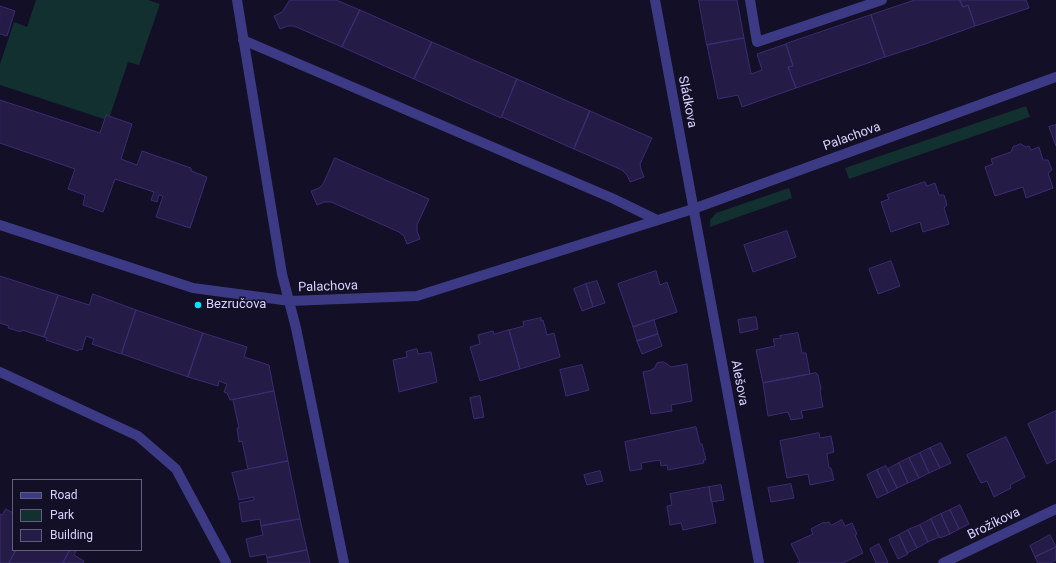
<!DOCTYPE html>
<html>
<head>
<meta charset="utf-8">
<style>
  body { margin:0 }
  #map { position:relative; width:1056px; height:563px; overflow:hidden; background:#130f26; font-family:Roboto,sans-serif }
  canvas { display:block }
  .legend { position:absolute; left:12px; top:479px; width:130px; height:72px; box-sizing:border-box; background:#130f26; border:1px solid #625e7d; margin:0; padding:5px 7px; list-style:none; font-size:12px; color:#d9d4ff }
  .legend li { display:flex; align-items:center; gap:8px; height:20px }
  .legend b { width:20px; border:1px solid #625e7d }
</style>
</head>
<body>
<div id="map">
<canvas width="1056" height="563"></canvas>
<ul class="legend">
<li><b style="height:5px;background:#3d3a85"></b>Road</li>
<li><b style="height:11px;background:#12302f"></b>Park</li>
<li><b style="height:11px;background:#241b47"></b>Building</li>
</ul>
</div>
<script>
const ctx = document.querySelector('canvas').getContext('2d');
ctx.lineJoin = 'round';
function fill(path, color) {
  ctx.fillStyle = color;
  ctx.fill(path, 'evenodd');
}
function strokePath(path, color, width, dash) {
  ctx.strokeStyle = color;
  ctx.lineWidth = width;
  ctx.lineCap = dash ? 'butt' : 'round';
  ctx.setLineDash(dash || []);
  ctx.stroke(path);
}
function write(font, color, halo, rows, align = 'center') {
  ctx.font = font + ' Roboto,sans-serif';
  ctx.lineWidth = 3;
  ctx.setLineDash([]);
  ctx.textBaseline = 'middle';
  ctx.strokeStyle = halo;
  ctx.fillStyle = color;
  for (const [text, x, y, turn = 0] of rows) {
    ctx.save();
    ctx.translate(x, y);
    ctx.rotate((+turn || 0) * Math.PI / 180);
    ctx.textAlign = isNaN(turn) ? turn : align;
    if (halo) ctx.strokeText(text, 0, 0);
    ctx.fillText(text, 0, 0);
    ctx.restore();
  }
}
fill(new Path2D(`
  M36,0H148L160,4L139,65L128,62L110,116L106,115L104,119L0,85V64L14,22L27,27Z
  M1026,106L1030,117L849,179L845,168Z
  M789,188L792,198L710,227V220L716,213Z`), '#12302f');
const building = new Path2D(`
  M290,0H336L360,10L342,47L294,26H288L280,29L274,16L282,12Z
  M699,0H737L744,38L707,45Z
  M915,0H960L963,7L968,5L975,26L925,44L885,57L871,15Z
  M960,0H1026L1029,8L975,26L968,5L963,7Z
  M0,6L15,11L7,36L0,34Z
  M360,10L432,42L414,79L342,47Z
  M871,15L885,57L796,88L788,67L793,66L786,44Z
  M744,38L751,74L762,70L757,54L786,44L793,66L788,67L796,88L742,107L738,95L718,99L707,45Z
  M432,42L517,79L501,118L414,79Z
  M517,79L590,111L574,149L502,117Z
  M0,100L100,133L106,115L132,124L121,159L137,165L142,151L191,168V171L207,177L190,228L156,217L163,196L159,195L157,202L151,200L154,192L115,179L103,212L83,205L85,195L68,189L75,169L0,143Z
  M590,111L652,138L640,164L641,169L644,177L630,182L627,175L622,170L574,149Z
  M1056,125V146L1049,127Z
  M1021,144L1026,147L1029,146L1031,150L1039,147L1043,160H1048L1052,170L1048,173L1053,188L1026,198L1023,187L995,196L985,167L993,164L991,159L1011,152L1013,147Z
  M335,158L429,199L417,225V231L420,239L407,244L404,236L399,232L363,216L331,202H324L317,205L311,191L319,188L323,184Z
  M925,182L927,186L935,183L939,195H944L947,205L944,208L949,224L923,232L920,222L891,232L881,202L889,199L887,195Z
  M787,231L796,257L753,272L744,245Z
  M891,261L900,286L878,294L869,269Z
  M656,271L660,285L667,282L677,312L633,327L618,284Z
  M0,276L58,295L44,337L22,330L21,332L8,328L9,326L0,323Z
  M597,281L605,303L593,307L586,284Z
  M586,284L593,307L582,311L574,289Z
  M93,294L136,310L121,354L92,344L94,339L86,336L82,350L79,349L78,351L46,340L47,338L44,337L58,295L89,305Z
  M136,310L203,333L188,377L122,354Z
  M756,317L758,329L740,333L738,320Z
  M541,318V321L543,320L547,335L554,333L560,357L520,369L509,330L524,326L523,322Z
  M654,320L658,334L637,341L633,327Z
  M509,330L520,369L480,381L470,347L480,344L478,335L493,331L494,334Z
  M203,333L247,347L244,357L269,365L274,391L230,400L227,393L224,392L227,384L219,381L218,386L188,377Z
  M798,333L802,353H806L810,374L763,383L756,350L775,346L773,339L781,338L780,336Z
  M658,334L662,346L642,354L637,341Z
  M417,349L418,354L431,352L437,382L399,392L393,360L407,357L406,352Z
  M664,362L671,367L687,364L692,401L671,405L672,411L651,414L643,372L652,370V369H654L657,363Z
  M582,365L589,390L566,396L560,370Z
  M816,373L818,375L821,389L820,391L823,407L801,411L803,418L791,420L788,412L768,416L763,383Z
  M274,391L288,461L248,469L242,441L239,442L237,428H239L233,400Z
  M480,396L484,417L474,419L470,398Z
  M1056,411V459L1047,464L1028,424Z
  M696,427L700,444H702L706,460H703L704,463L668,470L667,465L661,466L660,460L641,463L642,469L630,471L625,442Z
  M819,433L820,438L831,436L834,452L827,454L829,468H831L834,480L810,485L808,474L787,478L780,441Z
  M1006,437L1025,477L1010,485L1011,488L994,497L987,481L981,483L967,455Z
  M941,443L951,463L940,468L930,448Z
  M930,448L940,468L929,473L920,453Z
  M920,453L929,473L919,478L909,458Z
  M909,458L919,478L908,483L899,463Z
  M288,461L300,519L261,526L260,519L242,522L239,503L254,500V497L239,500L232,473Z
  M899,463L908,483L897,488L888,469Z
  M886,466L897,488L888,493L877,470Z
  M877,470L888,493L877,498L867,475Z
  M600,471L603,481L587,485L584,475Z
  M791,484L794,498L771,502L768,488Z
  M721,485L724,500L711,502L709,487Z
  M709,487L716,523L683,530L681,523L670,525L667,506L672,505L670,494Z
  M960,505L969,524L959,529L950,510Z
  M6,509L13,513V550H16L9,563H0V514L2,515Z
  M950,510L959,529L950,534L941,514Z
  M941,514L950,534L940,538L931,519Z
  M300,519L307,550L267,558L266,554L250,557L246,539L263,535L261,526Z
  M931,519L939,537L928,542L920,525Z
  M842,520L845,526L852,523L857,534L855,535L863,553L843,563H797L800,562L791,544L813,534L811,529L824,522L825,523L829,522L831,525Z
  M920,525L928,542L917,548L908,530Z
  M908,530L917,548L907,553L899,535Z
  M899,535L908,554L898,559L889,540Z
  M1050,535L1056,547L1035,557L1030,546Z
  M879,544L888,562L886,563H876L870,549Z
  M1056,547V560L1050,563H1038L1035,557Z
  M16,550H70L63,563H9Z
  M70,550L76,551L74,555L84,561L83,563H63Z
  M307,550L310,563H268L267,558Z`);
fill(building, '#241b47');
strokePath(building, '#3b2d73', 1);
strokePath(new Path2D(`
  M237,0L282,274L296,328L344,563
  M655,0L759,563
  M750,0L757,42L882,0
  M243,40L614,199L657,220
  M0,225L193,288L290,301L417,296L693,209L1056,77
  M0,372L138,436L176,469L226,562
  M943,563L1056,509`), '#3d3a85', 10);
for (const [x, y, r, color] of [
  [198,305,4,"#00e5ff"]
]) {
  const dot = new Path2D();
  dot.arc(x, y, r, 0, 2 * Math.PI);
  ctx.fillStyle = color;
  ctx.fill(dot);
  strokePath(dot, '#130f26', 1.5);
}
write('13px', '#d9d4ff', '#130f26', [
  ["Sládkova",687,102,79],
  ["Palachova",852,137,-20],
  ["Palachova",328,287,-2],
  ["Alešova",739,383,79],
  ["Brožíkova",994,524,-26]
]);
write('13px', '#d9d4ff', '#130f26', [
  ["Bezručova",206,305]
], 'left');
</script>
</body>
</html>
